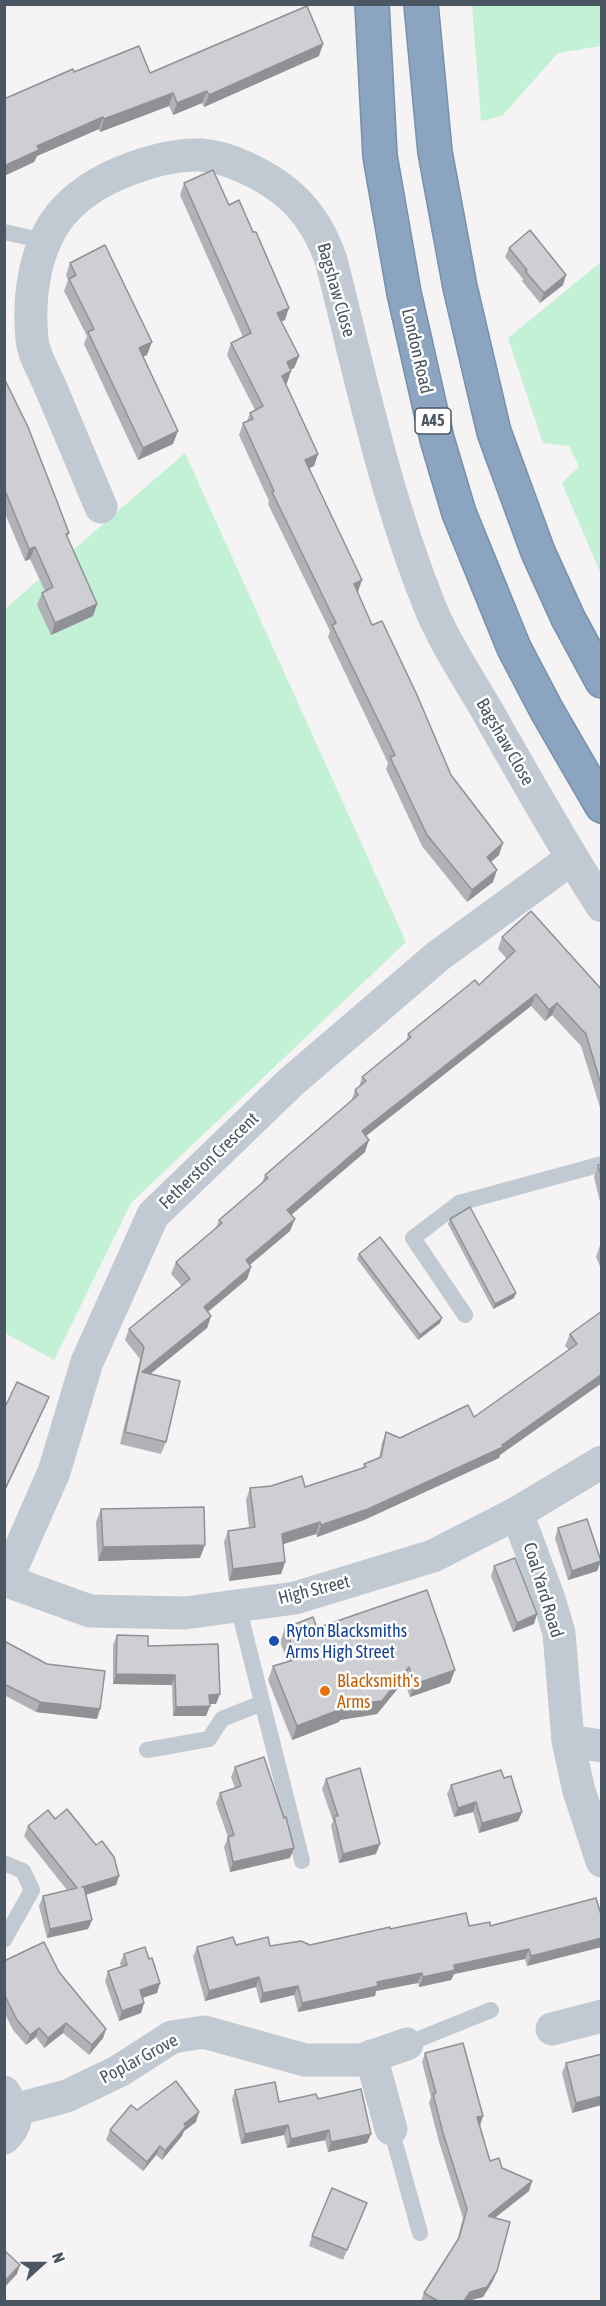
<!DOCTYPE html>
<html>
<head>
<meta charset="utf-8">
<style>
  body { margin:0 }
  #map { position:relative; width:606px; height:2306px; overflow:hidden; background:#f5f3f3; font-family:"Asap Condensed",sans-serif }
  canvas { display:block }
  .frame { position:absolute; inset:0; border:6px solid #4a5661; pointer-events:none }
  .north { position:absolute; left:12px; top:2234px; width:60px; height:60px; -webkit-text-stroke:4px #fff; paint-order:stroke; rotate:69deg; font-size:16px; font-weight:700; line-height:24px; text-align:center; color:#4a5661 }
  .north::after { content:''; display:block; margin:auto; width:21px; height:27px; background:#4a5661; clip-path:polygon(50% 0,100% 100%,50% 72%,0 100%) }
</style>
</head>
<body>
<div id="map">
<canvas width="606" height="2306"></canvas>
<div class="frame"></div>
<div class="north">N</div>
</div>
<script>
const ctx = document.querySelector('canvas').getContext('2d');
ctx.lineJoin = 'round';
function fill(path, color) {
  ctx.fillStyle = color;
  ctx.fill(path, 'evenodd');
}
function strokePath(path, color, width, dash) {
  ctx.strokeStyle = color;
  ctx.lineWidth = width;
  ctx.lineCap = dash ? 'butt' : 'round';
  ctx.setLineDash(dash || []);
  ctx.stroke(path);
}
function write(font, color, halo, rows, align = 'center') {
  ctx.font = font + ' "Asap Condensed",sans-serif';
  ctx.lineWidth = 5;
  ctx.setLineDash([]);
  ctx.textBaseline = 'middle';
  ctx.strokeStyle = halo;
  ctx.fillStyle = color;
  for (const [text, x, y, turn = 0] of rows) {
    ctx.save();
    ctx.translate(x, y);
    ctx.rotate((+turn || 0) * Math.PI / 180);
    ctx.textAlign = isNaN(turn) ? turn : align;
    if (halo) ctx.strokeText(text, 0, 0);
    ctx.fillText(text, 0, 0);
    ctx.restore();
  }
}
fill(new Path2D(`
  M472,5H601V46L558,53L502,116L481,121Z
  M601,262V261V574L562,483L579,467L569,446L543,443L508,338Z
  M185,453L406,942L131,1203L54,1360L5,1333V609Z`), '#c3f1d5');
const highway = new Path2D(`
  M372,4L380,156L404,293L437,439L459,513L514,648L547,711L602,806
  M421,4L435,152L460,287L494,432L538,552L568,618L602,681`);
strokePath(highway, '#7690ad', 36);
strokePath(new Path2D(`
  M4,232L45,241
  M465,1315L413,1238L459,1203L602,1164
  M238,1606L302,1861
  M147,1750L209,1739L222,1719L262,1703
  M4,1863L23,1871L32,1890L4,1940
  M407,2044L491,2010
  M391,2129L420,2233`), '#c1cad2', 16);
strokePath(new Path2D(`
  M101,507C84,467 67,426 50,386C44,372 33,354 32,339C28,299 34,250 59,217C77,194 103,179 130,169C151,161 178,154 201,155C216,156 231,161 244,167C289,187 315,214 331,260C360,375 384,491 428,602C443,641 468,677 489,714C525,778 562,843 602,906
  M517,1513L549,1599L559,1633L568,1741L579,1791L602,1861
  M4,1580L90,1611L185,1613L295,1598L433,1556L517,1513L602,1462
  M6,1581L54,1472L87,1362L153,1215L291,1082L438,956L571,859
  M568,1741L602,1746
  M552,2029L602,2016
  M371,2056L391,2129
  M4,2092C15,2111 22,2121 4,2138
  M14,2110L67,2096L119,2071L172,2037L204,2032L305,2060H361L407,2044`), '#c1cad2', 33);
strokePath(highway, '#8ba5c1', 33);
fill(new Path2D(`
  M319,56L204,107L202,103L173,115L169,106L100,132L99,129L37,156L34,162L4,176V99L74,72L150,73Z
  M184,183L229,205L285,320L281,321L299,356L294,368L290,370L287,383L286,384L318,454L314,466L309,468L358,592H357L372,625L451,775L499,855L491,862L493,882L467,902L422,846L386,769L388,763L328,637L330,631L268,504L269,501L239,435L243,423L247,421L250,413L255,410L227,355L231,343L243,337L180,195Z
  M509,248L563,285L540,303L522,281L523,279L505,257Z
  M70,263L147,355L143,356L173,444L138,460L84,344L87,336L64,291L68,280L66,275Z
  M4,378L69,533L67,537L97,604L93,616L51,635L37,605L42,593L45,591L30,559L25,561L4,511Z
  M502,937L602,990V1114L581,1046L552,1015L545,1021L531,1006L366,1136L365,1152L291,1215L290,1231L250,1265L251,1267L247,1279L208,1312L211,1316L207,1328L150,1374L166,1442L161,1454L120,1444L140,1359L125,1340L129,1329L182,1286L171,1274L176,1262L216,1228L219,1220L262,1183L265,1175L351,1102L355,1090L359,1087L362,1077L406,1042L408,1034L479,985L507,959L498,949Z
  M602,1164V1210L594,1177L598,1165Z
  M450,1219L514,1298L493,1309L448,1224Z
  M602,1244V1271L596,1257L600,1245Z
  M359,1254L440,1323L418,1340L357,1259Z
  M602,1311L500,1455L499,1458L364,1520L317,1537L316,1534L283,1544L285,1562L281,1574L229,1581L224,1542L228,1531L249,1528L246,1500L250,1488L305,1487L363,1468L364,1464L379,1458L382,1443L386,1432L400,1438L474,1417L569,1350L565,1346L570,1334Z
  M101,1509L200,1558L98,1561L96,1522Z
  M558,1528L601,1561L597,1571L568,1580L555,1538Z
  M494,1566L534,1624L513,1632L491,1576Z
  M285,1628H317L450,1683L410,1697L404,1681L377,1714L340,1720L339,1722L292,1740L268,1680L273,1666L288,1662L280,1642Z
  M117,1635L148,1646L216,1704H210L206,1716H173L172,1685L113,1684V1645Z
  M4,1641L97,1719L36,1712L4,1695Z
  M235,1767L290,1858L230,1872L224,1847L228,1837L216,1803L220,1793L235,1788L231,1777Z
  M504,1778L522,1812L518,1821L479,1833L473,1812L454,1817L447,1794L451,1785Z
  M326,1779L376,1854L339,1863L331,1826L333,1821L322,1789Z
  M55,1819L119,1876L116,1885L86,1895L92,1920L88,1929L47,1938L39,1906L43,1896L67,1890L24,1836L28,1826Z
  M596,1898L527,1966L525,1959L454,1974L451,1980L419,1987L418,1983L376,1991L375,1996L298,2012L294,1995L260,2003L256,1987L205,2001L193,1957L197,1947L236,1945L270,1946L310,1945L390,1929L490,1926Z
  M124,1954L149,1959L160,1983L157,1993L142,1998L144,2003L141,2013L119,2021L105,1981L108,1971L121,1967L120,1963Z
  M4,1961L59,1972L106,2029L103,2038L89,2055L63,2033L44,2048L36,2037L26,2045L13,2030L4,2012Z
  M425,2053L480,2125L490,2161L502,2168L532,2181L529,2191L495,2218L497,2271L493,2281L483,2297L467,2301H421L424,2293L457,2241L463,2218L439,2142L429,2103L431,2097L422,2062Z
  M602,2054L572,2113L562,2073L566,2063Z
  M235,2090L279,2102L318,2099L371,2134L367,2143L328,2152L325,2140L287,2148L284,2135L241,2144L232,2099Z
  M137,2110L196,2122L184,2131L182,2136L162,2160L156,2155L143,2171L106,2140L110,2130Z
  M367,2203L343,2260L309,2246L312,2236Z`), '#b0b2b7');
fill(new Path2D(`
  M323,44L319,56L204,107L209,95Z
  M207,91L202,103L173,115L177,103Z
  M173,93L169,106L100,132L104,119Z
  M103,117L99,129L37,156L34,162L4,176V166L37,146Z
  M566,275L563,285L540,303L544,293Z
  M289,308L285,320L273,325L277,313Z
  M152,342L147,355L135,360L139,348Z
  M299,356L294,368L282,374L287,362Z
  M291,371L287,383L278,388L282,376Z
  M178,431L173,444L138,460L143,448Z
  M318,454L314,466L301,472L305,460Z
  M35,547L30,559L25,561L29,549Z
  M362,580L358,592L349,596L354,584Z
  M97,604L93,616L51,635L55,623Z
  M503,843L499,855L482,869L487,857Z
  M497,870L493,882L467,902L472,890Z
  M536,994L531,1006L357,1143L362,1131Z
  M557,1003L552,1015L545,1021L549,1010Z
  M369,1140L365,1152L283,1222L287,1210Z
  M295,1219L290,1231L241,1272L246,1260Z
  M251,1267L247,1279L199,1319L204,1307Z
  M516,1293L514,1298L493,1309L495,1304Z
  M211,1316L207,1328L138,1384L142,1372Z
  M442,1318L440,1323L418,1340L420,1335Z
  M602,1374V1383L500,1455L499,1458L364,1520L317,1537L321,1525L502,1445Z
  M49,1397L45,1407L4,1493V1491Z
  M320,1522L316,1534L277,1546L282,1534Z
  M205,1545L200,1558L98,1561L103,1547Z
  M601,1561L597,1571L568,1580L572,1571Z
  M285,1562L281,1574L229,1581L233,1569Z
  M537,1614L534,1624L513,1632L517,1623Z
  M409,1667L404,1681L377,1714L340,1720L339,1722L292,1740L297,1726L343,1706Z
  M455,1670L450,1683L410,1697L415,1684Z
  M116,1674L175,1675L172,1685L113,1684Z
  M220,1694L216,1704H206L209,1695Z
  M40,1702L100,1709L97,1719L36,1712Z
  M210,1706L206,1716H173L176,1707Z
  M476,1802L473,1812L454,1817L458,1808Z
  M522,1812L518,1821L479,1833L482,1823Z
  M380,1844L376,1854L339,1863L343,1854Z
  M294,1848L290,1858L230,1872L233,1862Z
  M119,1876L116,1885L78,1897L82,1887Z
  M92,1920L88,1929L47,1938L50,1929Z
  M602,1938V1947L527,1966L531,1956Z
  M529,1949L525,1959L454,1974L451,1980L419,1987L423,1977L454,1965Z
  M422,1973L418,1983L376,1991L375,1996L298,2012L302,2003L377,1982Z
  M259,1977L256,1987L205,2001L209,1991Z
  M160,1983L157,1993L136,2000L140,1990Z
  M298,1986L294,1995L260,2003L263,1993Z
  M144,2003L141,2013L119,2021L122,2011Z
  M66,2023L63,2033L44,2048L48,2038Z
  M39,2028L36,2037L26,2045L30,2035Z
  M106,2029L103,2038L89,2055L92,2045Z
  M602,2096V2105L572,2113L576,2103Z
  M199,2112L196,2122L184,2131L182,2136L162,2160L165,2151L184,2124Z
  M483,2116L480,2126L477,2117Z
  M288,2125L284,2135L241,2144L245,2134Z
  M329,2130L325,2140L287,2148L291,2139Z
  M371,2134L367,2143L328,2152L331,2142Z
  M160,2146L156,2155L143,2171L147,2162Z
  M532,2181L529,2191L484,2226L488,2216Z
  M20,2265L17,2274L4,2288V2282Z
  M497,2271L493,2281L483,2297L467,2301H464L470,2292Z`), '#909195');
const building = new Path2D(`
  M307,6L323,44L209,95L207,91L177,103L173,93L104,119L103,117L37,146L39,150L4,166V99L73,69L74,72L139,46L150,73Z
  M213,170L229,205L239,200L253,232H256L289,308L277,313L299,356L287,362L291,371L282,376L318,454L305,460L362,580L354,584L372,625L382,621L417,695L451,775L503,843L487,857L497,870L472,890L427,835L390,757L395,755L332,625L336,623L272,492L274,491L243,423L253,419L250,413L263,406L231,343L251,333L184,183Z
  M530,230L566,275L544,293L525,271L527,270L509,248Z
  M105,245L152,342L139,348L178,431L143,448L88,332L94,329L69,279L76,275L70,263Z
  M4,378L28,427L58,504L69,533L66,534L97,604L55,623L42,593L53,587L35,547L29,549L4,488Z
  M531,911L602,990V1088L586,1034L557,1003L549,1010L536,994L362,1131L369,1140L287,1210L295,1219L246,1260L251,1267L204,1307L211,1316L142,1372L180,1381L166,1442L125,1432L144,1347L129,1329L190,1279L176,1262L222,1223L219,1220L268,1178L265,1175L358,1095L355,1090L366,1081L362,1077L411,1037L408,1034L475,980L479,985L515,951L502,937Z
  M602,1164V1179L598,1165Z
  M470,1207L516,1293L495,1304L450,1219Z
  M380,1237L442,1318L420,1335L359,1254Z
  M602,1311V1374L502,1445L503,1447L368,1509L321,1525L320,1522L282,1534L285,1562L233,1569L228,1531L255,1527L250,1488L271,1486L302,1476L305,1487L366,1467L364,1464L381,1457L386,1432L400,1438L468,1405L474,1417L577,1344L570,1334Z
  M17,1382L49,1397L4,1491V1409Z
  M204,1507L205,1545L103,1547L101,1509Z
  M587,1519L601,1561L572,1571L558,1528Z
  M515,1558L537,1614L517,1623L494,1566Z
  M427,1590L455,1670L415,1684L409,1667L382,1701L343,1706L344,1708L297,1726L273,1666L297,1659L285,1628L313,1617L317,1628Z
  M117,1635L148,1636V1646L218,1644L220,1694L209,1695L210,1706L176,1707L175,1675L116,1674Z
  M4,1641L47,1664L105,1671L100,1709L40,1702L4,1684Z
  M264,1757L284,1818L286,1817L294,1848L233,1862L228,1837L234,1835L220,1793L241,1786L235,1767Z
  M360,1768L380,1844L343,1854L334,1816H338L326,1779Z
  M501,1770L504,1778L511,1776L522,1812L482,1823L476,1802L458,1808L451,1785Z
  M67,1809L96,1845L102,1841L114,1857L119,1876L82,1887H84L92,1920L50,1929L43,1896L77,1888L28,1826L48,1810L55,1819Z
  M596,1898L602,1918V1938L531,1956L529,1949L454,1965L455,1970L423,1977L422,1973L377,1982L378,1986L302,2003L298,1986L263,1993L259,1977L209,1991L197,1947L233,1937L236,1945L268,1937L270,1946L301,1941L310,1945L390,1927V1929L466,1913L469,1926L490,1922V1926Z
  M44,1942L59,1972L106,2029L92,2045L66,2023L48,2038L39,2028L30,2035L17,2020L4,1994V1961Z
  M145,1947L149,1959L152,1958L160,1983L140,1990L144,2003L122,2011L108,1971L127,1965L124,1954Z
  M463,2043L483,2116L477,2117L490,2161L499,2158L502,2168L532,2181L488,2216L510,2222L497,2271L487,2287L470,2292L464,2301H438L424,2293L459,2238L467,2209L443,2133L433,2094L436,2093L425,2053Z
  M602,2054V2096L576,2103L566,2063Z
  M176,2081L199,2112L184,2124L186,2126L165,2151L160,2146L147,2162L110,2130L131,2105L137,2110Z
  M275,2082L279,2102L316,2094L318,2099L361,2089L371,2134L331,2142L329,2130L291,2139L288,2125L245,2134L235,2090Z
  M332,2188L367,2203L347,2250L312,2236Z
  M4,2250L20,2265L4,2282Z`);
fill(building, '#cdcfd5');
strokePath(building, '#909195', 1.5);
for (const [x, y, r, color] of [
  [274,1641,6,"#1a4fb4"],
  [325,1691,6,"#e8710a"]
]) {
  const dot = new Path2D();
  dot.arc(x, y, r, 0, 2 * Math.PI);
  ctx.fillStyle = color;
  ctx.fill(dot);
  strokePath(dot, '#fff', 2);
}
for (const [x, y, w] of [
  [433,421,36]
]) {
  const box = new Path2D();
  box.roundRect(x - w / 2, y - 13, w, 26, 4.5);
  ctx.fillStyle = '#fff';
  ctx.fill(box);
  strokePath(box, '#4a5661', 1.5);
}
write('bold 16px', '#4a5661', null, [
  ["A45",433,421]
]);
write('18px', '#4a5661', '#fff', [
  ["Bagshaw Close",336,290,74],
  ["London Road",417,351,77],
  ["Bagshaw Close",505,742,60],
  ["Fetherston Crescent",209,1161,-44],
  ["High Street",314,1590,-14],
  ["Coal Yard Road",543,1590,73],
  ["Poplar Grove",139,2059,-28]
]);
write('18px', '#164399', '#fff', [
  ["Ryton Blacksmiths",286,1631],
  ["Arms High Street",286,1652]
], 'left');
write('18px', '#c56008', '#fff', [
  ["Blacksmith's",337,1681],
  ["Arms",337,1702]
], 'left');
</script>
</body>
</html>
